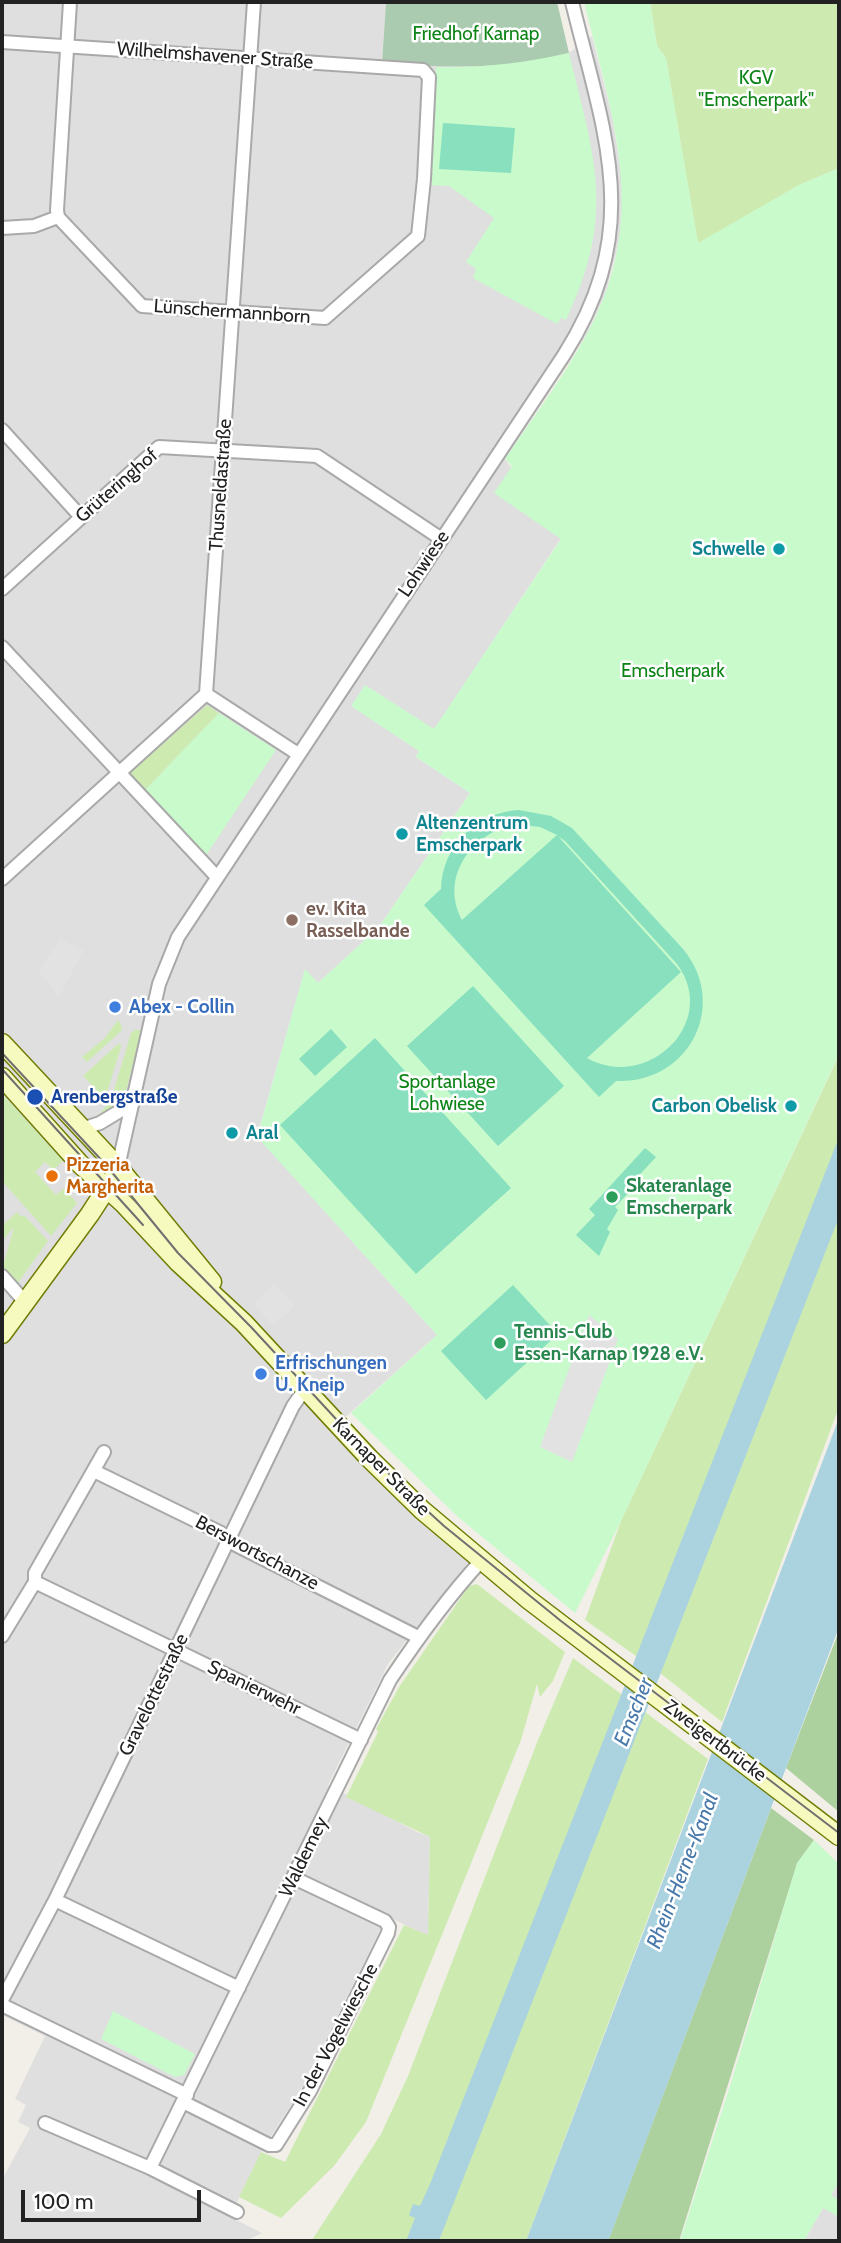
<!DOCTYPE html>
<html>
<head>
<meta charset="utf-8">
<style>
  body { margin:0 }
  #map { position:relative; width:841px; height:2243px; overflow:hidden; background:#f2efe9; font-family:Cabin,sans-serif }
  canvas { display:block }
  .frame { position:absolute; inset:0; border:4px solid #222; pointer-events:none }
  .scale { position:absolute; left:21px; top:2190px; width:180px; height:32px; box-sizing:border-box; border:4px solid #222; border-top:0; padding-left:9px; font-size:21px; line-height:24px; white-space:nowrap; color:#222; -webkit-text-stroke:5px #fff; paint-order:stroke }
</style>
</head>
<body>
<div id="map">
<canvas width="841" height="2243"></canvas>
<div class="frame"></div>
<div class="scale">100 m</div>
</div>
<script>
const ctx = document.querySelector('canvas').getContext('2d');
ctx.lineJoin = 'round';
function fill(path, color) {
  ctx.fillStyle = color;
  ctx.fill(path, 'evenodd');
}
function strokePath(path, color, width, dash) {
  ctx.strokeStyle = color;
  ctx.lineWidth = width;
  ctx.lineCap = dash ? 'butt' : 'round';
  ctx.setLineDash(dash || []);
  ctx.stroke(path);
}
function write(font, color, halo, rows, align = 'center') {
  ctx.font = font + ' Cabin,sans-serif';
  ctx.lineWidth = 5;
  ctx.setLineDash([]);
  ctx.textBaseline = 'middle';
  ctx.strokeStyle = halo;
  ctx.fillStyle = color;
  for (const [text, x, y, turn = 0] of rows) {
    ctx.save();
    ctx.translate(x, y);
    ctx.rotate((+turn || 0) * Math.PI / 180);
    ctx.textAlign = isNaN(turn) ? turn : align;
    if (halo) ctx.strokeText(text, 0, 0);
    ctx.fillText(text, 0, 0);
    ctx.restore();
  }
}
fill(new Path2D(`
  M2,2H386L382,62L465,67L569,53L592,36L612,116L621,171L623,206L621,234L605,295L587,334L505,459L561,538L434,730L365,685L352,706L419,751L416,757L470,793L379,927L318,983L305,970L257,1136L437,1335L332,1429L471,1559L388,1664L328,1785L417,1832L430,1837L428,1936L387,1916L302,2088L261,2152L230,2217L262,2233L246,2241H2V2180L30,2128L18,2122L26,2105L15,2099L45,2036L2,2015Z
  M839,2182V2241H804L823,2208Z`), '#e0dfdf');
fill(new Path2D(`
  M650,2H839V168L799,185L698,244L666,58L657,46Z
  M207,705L219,713L143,792L128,775Z
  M118,1020L122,1027L121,1031L87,1062L82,1057L105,1038Z
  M135,1030H142L123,1102L121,1105L100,1117L99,1115L111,1100L131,1033Z
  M118,1044H121V1047L105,1099L83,1076Z
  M839,1055V1407L722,1722L660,1673L585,1620L621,1521Z
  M5,1097L63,1161L53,1170L45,1162L35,1172L56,1195L64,1188L77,1203L51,1236L2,1181V1100Z
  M17,1212L22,1217L24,1215L48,1241L17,1284L2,1270L14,1227L2,1241V1226Z
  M477,1584L565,1652L553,1681L540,1697L537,1684L521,1740L366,2122L334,2166L281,2218L239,2197L261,2152L285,2162L404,1925L428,1935L430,1837L346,1797L378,1732L376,1729L399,1687L469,1586Z
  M573,1658L708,1759L526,2241L312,2240L381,2134L408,2076L538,1740Z`), '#cdebb0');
fill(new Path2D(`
  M839,1631V1812L786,1768Z
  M771,1808L814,1840L797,1864L679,2241H608Z`), '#add19e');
fill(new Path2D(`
  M386,2H557L569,53C553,56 537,61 521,63C474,69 428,66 382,63Z`), '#aacbaf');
fill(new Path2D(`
  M584,2H650L657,46L666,58L698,243L799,185L839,168V1054L621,1521L575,1613L458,1517L351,1413L437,1335L257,1137L305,969L318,983L379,927L470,793L416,757L419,751L351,706L365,685L434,729L561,539L494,493L512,466L505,459C535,414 570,369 594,320C648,211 611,112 584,2Z
  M569,53C595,159 616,215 566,320L561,318L557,324L473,278L476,269L466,262L494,218L449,186L429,185L436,67C482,68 525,63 569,53Z
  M219,713L276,750L205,857L143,792Z
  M814,1840L839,1864V2182L831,2195L839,2200V2217L823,2208L804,2241H680L731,2083L797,1863Z
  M113,2011L195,2054L184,2075L175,2077L101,2039Z`), '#c8facc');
fill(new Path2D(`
  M443,123L515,128L511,173L439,169Z
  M519,810L551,816L572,828L683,949C730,1006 688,1084 616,1081L599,1097L424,905L441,889C442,846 477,812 519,810ZM513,824L540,827L557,835L462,920C440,877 470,836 513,824ZM558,836L565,841L677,964C720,1022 648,1092 587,1058L681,972Z
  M473,986L564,1086L498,1146L407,1046Z
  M331,1029L347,1047L315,1076L299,1059Z
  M375,1038L511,1188L416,1274L280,1125Z
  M645,1148L656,1157L631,1184L634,1187L615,1207L618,1210L607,1229L610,1232L599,1256L576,1235L595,1215L589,1209Z
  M513,1285L558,1334L486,1400L441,1351Z`), '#88e0be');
fill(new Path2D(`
  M60,939L84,950L59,997L38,971Z
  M275,1284L295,1306L273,1326L253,1304Z
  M589,1315L618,1339L572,1462L540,1447Z`), '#e2e2e2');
fill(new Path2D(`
  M839,1137V1217L440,2238L439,2241H406L415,2218L409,2215L413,2204L420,2206L430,2184Z
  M839,1418V1627L612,2231L608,2241H526Z`), '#aad3df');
const minor = new Path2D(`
  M2,42L423,70L429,77L424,179L418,236L325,318L142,306L58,217
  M58,217L57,210L70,2
  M2,228L34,226L58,217
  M2,430L81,517
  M2,589L159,447L317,456L440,538
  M2,647L216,876
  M206,694L298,754
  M2,879L206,694L254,2
  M82,1129L100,1123L133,1103
  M118,1167L159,984L178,937L564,355C645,227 604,134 572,2
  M2,1276L25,1302
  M94,1471L221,1533L236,1545L418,1637
  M35,1582L361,1740
  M2,1636L35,1582V1573L104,1452
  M55,1900L239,1988
  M2,2000L55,1900L293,1406L305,1389
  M2,2005L187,2095
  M183,2102L269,2145H276L310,2091L388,1933L389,1927L385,1921L294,1878
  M45,2123L150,2168L237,2212
  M150,2168L390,1680C418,1638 447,1598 481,1561`);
const secondary = new Path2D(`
  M2,1043L118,1167L212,1282
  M2,1077L80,1164L124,1204L179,1263L244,1323L369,1458L422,1510L529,1600L839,1836
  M2,1334L90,1214L112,1180`);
strokePath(minor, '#a9a9a9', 16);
strokePath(secondary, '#707d05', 21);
strokePath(minor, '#fff', 12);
strokePath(secondary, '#f7fabf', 18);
strokePath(new Path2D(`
  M2,1053L106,1165L178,1253L251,1327L348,1432L409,1494L444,1526L561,1621L839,1833
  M2,1069L143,1225`), '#707070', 2);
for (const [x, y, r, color] of [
  [779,549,7,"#0f9aa8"],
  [402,834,7,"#0f9aa8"],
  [292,920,7,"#8d6e63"],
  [115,1007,7,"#3f7fe0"],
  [35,1097,9,"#1a4fb4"],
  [791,1106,7,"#0f9aa8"],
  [232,1133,7,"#0f9aa8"],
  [52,1176,7,"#e8710a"],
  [612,1197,7,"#2e9e5b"],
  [500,1343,7,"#2e9e5b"],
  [261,1374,7,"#3f7fe0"]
]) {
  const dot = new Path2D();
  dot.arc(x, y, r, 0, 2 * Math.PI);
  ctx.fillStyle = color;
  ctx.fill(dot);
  strokePath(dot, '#fff', 2.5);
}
write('19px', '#0c8416', '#fff', [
  ["Friedhof Karnap",476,34],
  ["KGV",756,78],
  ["\"Emscherpark\"",756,100],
  ["Emscherpark",673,671],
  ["Sportanlage",447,1082],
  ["Lohwiese",447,1104]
]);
write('19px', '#222', '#fff', [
  ["Wilhelmshavener Straße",215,56,4],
  ["Lünschermannborn",232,312,4],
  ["Thusneldastraße",221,485,-86],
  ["Grüteringhof",117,486,-41],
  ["Lohwiese",424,564,-56],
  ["Karnaper Straße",381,1467,45],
  ["Berswortschanze",257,1553,28],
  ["Spanierwehr",254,1688,26],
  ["Gravelottestraße",154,1695,-64],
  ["Zweigertbrücke",715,1741,37],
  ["Waldemey",304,1857,-64],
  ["In der Vogelwiesche",336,2035,-62]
]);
write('bold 19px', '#0d838f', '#fff', [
  ["Schwelle",765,549],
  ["Altenzentrum",416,823,"left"],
  ["Emscherpark",416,845,"left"],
  ["Carbon Obelisk",777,1106],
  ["Aral",246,1133,"left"]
], 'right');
write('bold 19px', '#785e54', '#fff', [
  ["ev. Kita",306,909],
  ["Rasselbande",306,931]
], 'left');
write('bold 19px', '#366cbe', '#fff', [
  ["Abex - Collin",129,1007],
  ["Erfrischungen",275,1363],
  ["U. Kneip",275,1385]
], 'left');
write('bold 19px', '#164399', '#fff', [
  ["Arenbergstraße",51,1097]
], 'left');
write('bold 19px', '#c56008', '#fff', [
  ["Pizzeria",66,1165],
  ["Margherita",66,1187]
], 'left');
write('bold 19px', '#27864d', '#fff', [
  ["Skateranlage",626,1186],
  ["Emscherpark",626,1208],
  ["Tennis-Club",514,1332],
  ["Essen-Karnap 1928 e.V.",514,1354]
], 'left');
write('italic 21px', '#4a7aab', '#fff', [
  ["Emscher",634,1712,-68],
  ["Rhein-Herne-Kanal",683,1871,-69]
]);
</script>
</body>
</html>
